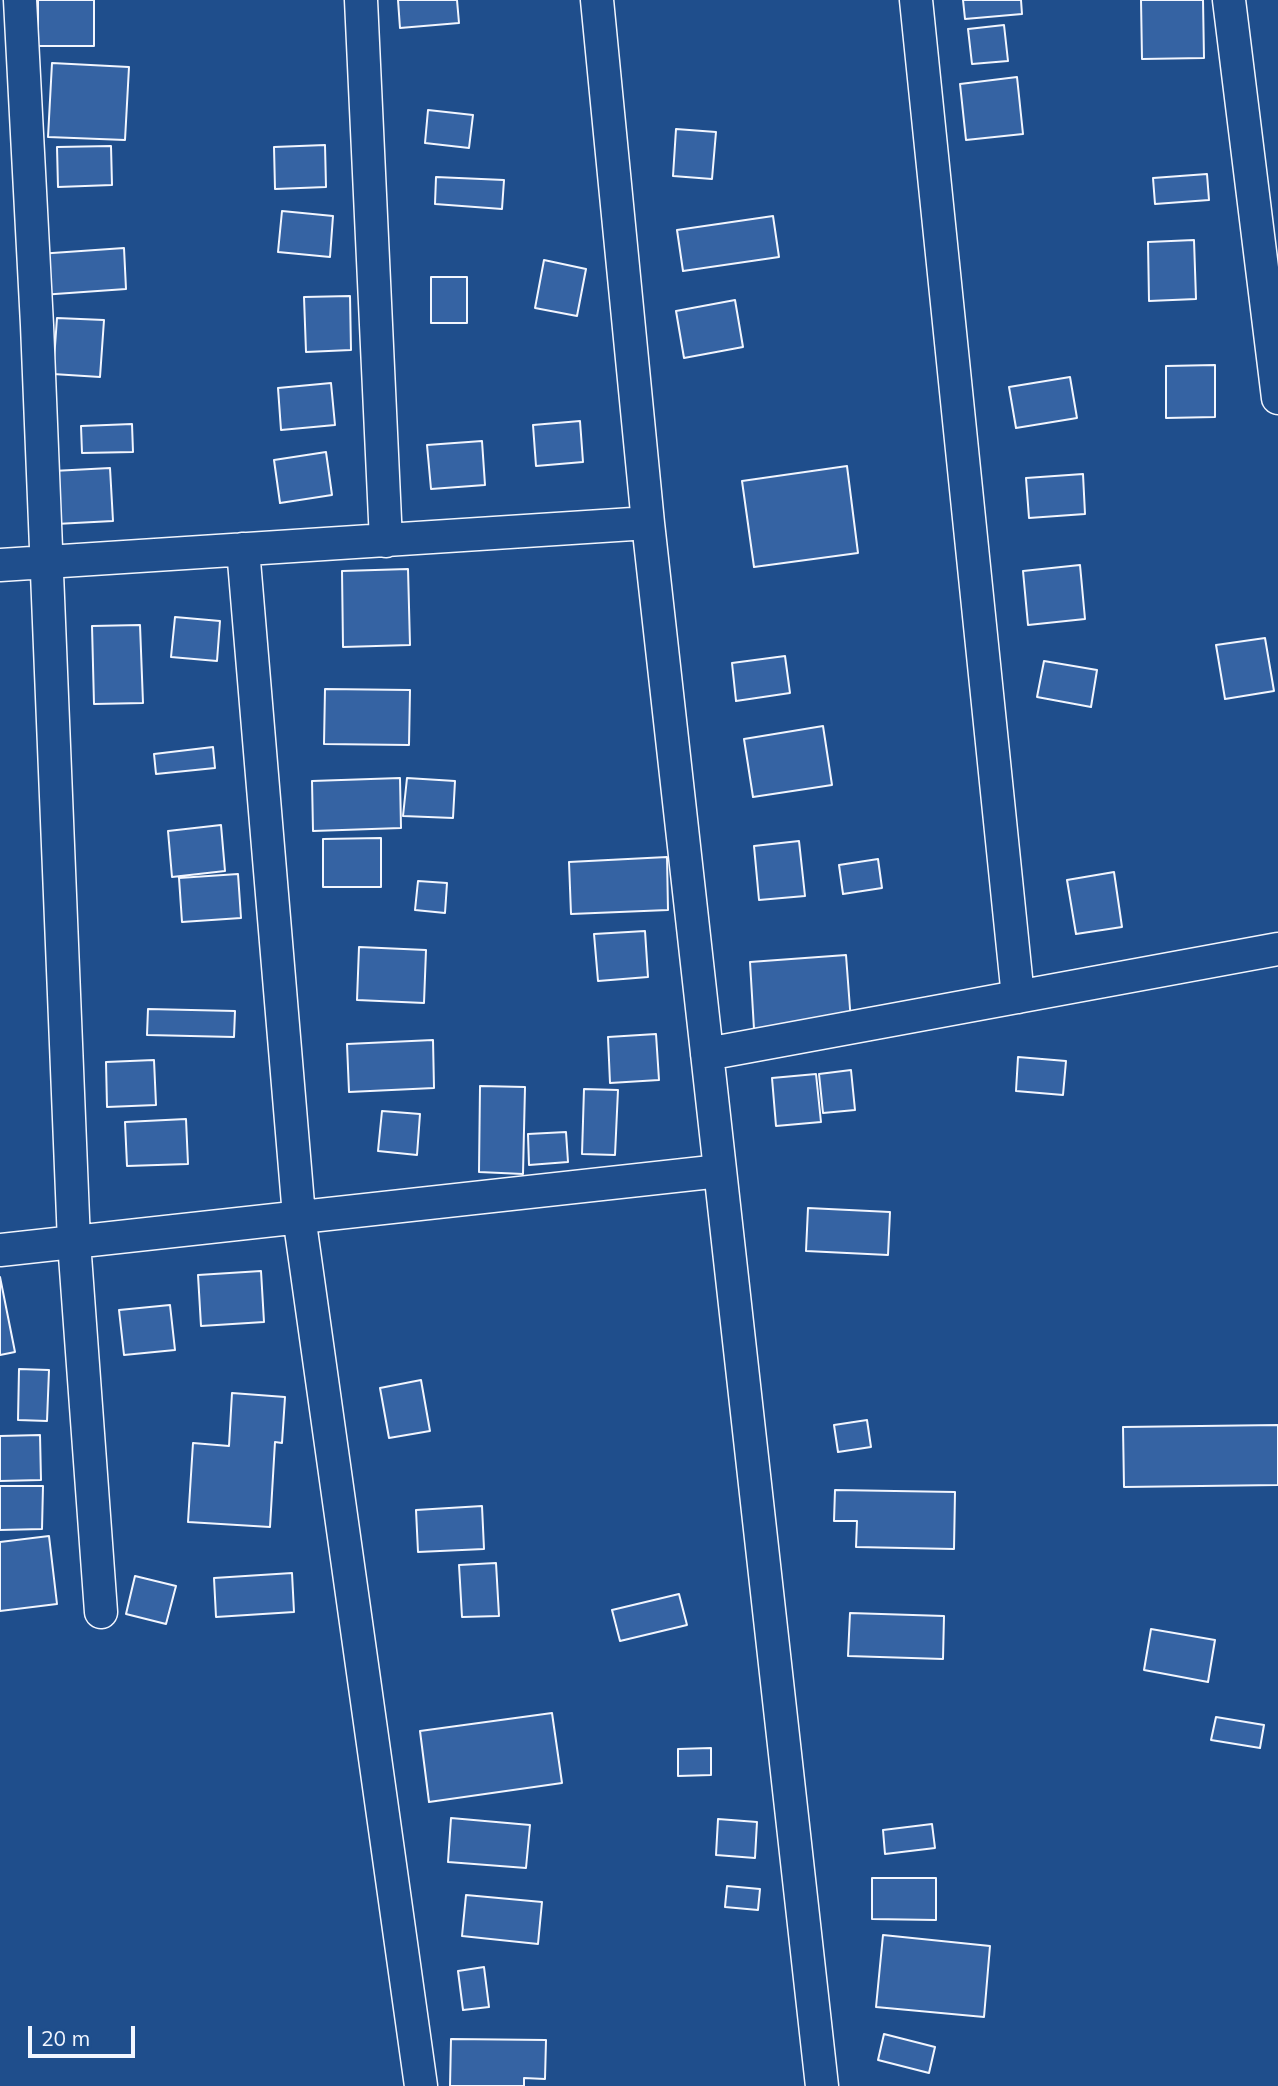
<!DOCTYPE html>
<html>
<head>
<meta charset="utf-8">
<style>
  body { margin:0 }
  #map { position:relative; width:1278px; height:2086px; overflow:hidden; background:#1f4e8c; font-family:Mulish,sans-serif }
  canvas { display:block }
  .scale { position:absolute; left:28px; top:2026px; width:107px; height:32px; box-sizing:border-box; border:4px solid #f2f6ff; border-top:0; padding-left:9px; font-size:21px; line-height:24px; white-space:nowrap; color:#f2f6ff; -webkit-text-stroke:5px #1f4e8c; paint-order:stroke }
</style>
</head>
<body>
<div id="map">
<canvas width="1278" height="2086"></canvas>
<div class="scale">20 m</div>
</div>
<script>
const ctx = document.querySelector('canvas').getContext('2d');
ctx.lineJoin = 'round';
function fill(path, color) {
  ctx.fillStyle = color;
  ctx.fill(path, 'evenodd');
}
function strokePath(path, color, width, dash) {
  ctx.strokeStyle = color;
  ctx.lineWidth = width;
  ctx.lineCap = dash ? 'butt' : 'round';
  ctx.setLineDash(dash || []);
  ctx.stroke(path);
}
const building = new Path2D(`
  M38,0H94V46H38Z
  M398,0H457L459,23L400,28Z
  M963,0H1021L1022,14L965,19Z
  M1141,0H1203L1204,58L1142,59Z
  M1004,25L1008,61L972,64L968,29Z
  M52,63L129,67L125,140L48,137Z
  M1017,77L1023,134L966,140L960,84Z
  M428,110L473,115L469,148L425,143Z
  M676,129L716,132L712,179L673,176Z
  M325,145L326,187L275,189L274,147Z
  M111,146L112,185L58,187L57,147Z
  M1207,174L1209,200L1155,204L1153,178Z
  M436,177L504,180L502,209L435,204Z
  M282,211L333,216L330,257L278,252Z
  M773,216L779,257L683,271L677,230Z
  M1194,240L1196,299L1149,301L1148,242Z
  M124,248L126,289L41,295L38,254Z
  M544,260L586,269L577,316L535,308Z
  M431,277H467V323H431Z
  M350,296L351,350L306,352L304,297Z
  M735,300L743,347L684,358L676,311Z
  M57,318L104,320L100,377L53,374Z
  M1215,365V417L1166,418V366Z
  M1070,377L1077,418L1016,428L1009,387Z
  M331,383L335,425L281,430L278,388Z
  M580,421L583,462L536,466L533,425Z
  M132,424L133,452L82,453L81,426Z
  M482,441L485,485L431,489L427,445Z
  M326,452L332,495L280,503L274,460Z
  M847,466L858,553L754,567L742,481Z
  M110,468L113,521L56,524L53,471Z
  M1083,474L1085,514L1029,518L1026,478Z
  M1080,565L1085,619L1028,625L1023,571Z
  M408,569L410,645L343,647L342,571Z
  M175,617L220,621L217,661L171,657Z
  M140,625L143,703L94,704L92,626Z
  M1265,638L1274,691L1225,699L1216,645Z
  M785,656L790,693L736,701L732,663Z
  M1044,661L1097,670L1091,707L1037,697Z
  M325,689L410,690L409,745L324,744Z
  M823,726L832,785L753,797L744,739Z
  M213,747L215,768L156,774L154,754Z
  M400,778L401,828L313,831L312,781Z
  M407,778L455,781L453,818L403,816Z
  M221,825L225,871L172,877L168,831Z
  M381,838V887H323V839Z
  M799,841L805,896L759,900L754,846Z
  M667,857L668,910L571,914L569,862Z
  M878,859L882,888L843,894L839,865Z
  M1114,872L1122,927L1076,934L1067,880Z
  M238,874L241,918L182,922L179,878Z
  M418,881L447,883L445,913L415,910Z
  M645,931L648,977L598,981L594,934Z
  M359,947L426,950L424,1003L357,1000Z
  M846,955L851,1022L754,1029L750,962Z
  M148,1009L235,1011L234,1037L147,1035Z
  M656,1034L659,1080L610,1083L608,1037Z
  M433,1040L434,1088L349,1092L347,1044Z
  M1018,1057L1066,1061L1063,1095L1016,1091Z
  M154,1060L156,1105L107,1107L106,1062Z
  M851,1070L855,1110L823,1113L819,1074Z
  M816,1074L821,1122L776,1126L772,1078Z
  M480,1086L525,1087L523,1174L479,1172Z
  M584,1089L618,1090L615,1155L582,1154Z
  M382,1111L420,1114L417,1155L378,1151Z
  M186,1119L188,1164L127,1166L125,1122Z
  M566,1132L568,1162L529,1165L528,1134Z
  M808,1208L890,1212L888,1255L806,1251Z
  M261,1271L264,1322L201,1326L198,1275Z
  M0,1277L15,1352L0,1355Z
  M170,1305L175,1350L124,1355L119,1310Z
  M19,1369L49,1370L47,1421L18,1420Z
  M421,1380L430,1431L389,1438L380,1388Z
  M232,1393L285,1397L282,1443L275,1442L270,1527L188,1522L193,1443L229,1446Z
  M867,1420L871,1447L838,1452L834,1425Z
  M1278,1425V1485L1124,1487L1123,1427Z
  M40,1435L41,1480L0,1481V1436Z
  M0,1486H43L42,1529L0,1530Z
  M835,1490L955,1492L954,1549L856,1547L857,1521H834Z
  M482,1506L484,1549L418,1552L416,1510Z
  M49,1536L57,1604L0,1611V1542Z
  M496,1563L499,1616L462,1617L459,1565Z
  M292,1573L294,1612L216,1617L214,1578Z
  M135,1576L176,1586L166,1624L126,1614Z
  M679,1594L687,1625L620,1641L612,1610Z
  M850,1613L944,1616L943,1659L848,1656Z
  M1151,1629L1215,1640L1208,1682L1144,1670Z
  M552,1713L562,1783L429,1802L420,1731Z
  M1216,1717L1264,1725L1260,1748L1211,1740Z
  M711,1748V1775L678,1776V1749Z
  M451,1818L530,1825L526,1868L448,1862Z
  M718,1819L757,1822L755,1858L716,1855Z
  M932,1824L935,1848L885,1854L883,1830Z
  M872,1878H936V1920L872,1919Z
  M727,1886L760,1889L758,1910L725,1907Z
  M466,1895L542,1902L538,1944L462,1936Z
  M883,1935L990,1946L984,2017L876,2007Z
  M484,1967L489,2007L463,2010L458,1971Z
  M884,2034L935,2047L929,2073L878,2060Z
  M451,2039L546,2040L545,2079L524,2078V2086H450Z`);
fill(building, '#3563a3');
strokePath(building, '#f2f6ff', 2);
const minor = new Path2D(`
  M20,0L37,325L74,1242L101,1612
  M361,0L386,541
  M597,0L648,523L822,2086
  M916,0L1018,997
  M1229,0L1278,398
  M243,549L299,1216L421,2086
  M0,565L648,523
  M707,1054L1278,949
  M0,1250L720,1171`);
strokePath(minor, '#f2f6ff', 35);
strokePath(minor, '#1f4e8c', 32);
</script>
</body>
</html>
